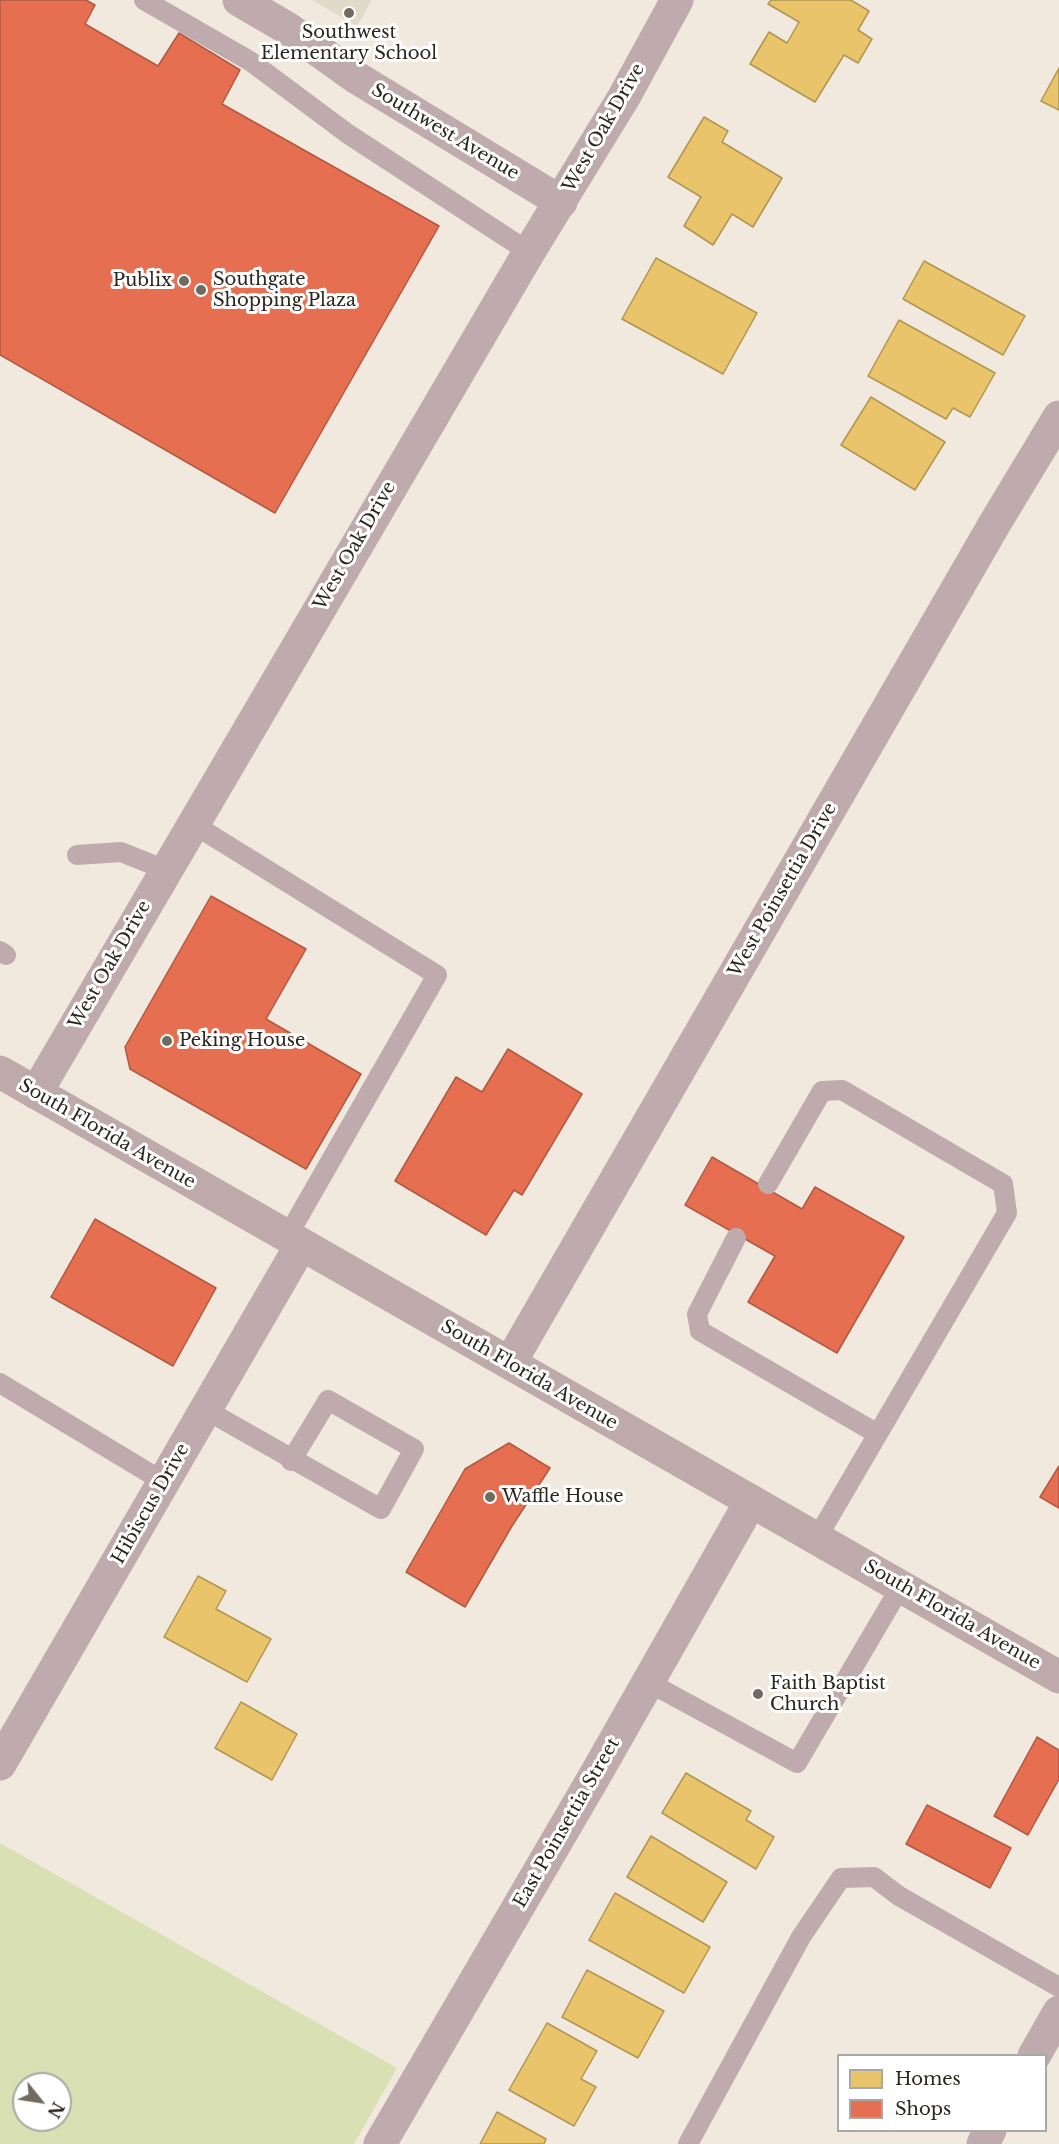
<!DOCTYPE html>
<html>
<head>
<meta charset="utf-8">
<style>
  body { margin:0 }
  #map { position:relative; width:1059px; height:2144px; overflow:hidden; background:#f1e9dd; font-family:"Libre Baskerville",serif }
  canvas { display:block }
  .legend { position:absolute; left:837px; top:2054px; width:210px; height:78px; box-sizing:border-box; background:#fff; border:2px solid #aaa8a5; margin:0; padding:8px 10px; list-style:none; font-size:18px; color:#2b261e }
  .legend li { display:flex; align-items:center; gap:12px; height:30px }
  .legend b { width:30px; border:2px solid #aaa8a5 }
  .north { position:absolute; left:12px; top:2072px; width:60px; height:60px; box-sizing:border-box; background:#fff; border:2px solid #aaa8a5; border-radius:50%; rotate:120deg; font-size:16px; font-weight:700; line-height:24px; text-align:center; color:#2b261e }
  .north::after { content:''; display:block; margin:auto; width:21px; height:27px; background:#706a61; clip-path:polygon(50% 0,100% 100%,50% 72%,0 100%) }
</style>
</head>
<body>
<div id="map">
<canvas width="1059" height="2144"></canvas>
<ul class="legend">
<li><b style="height:16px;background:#e9c46a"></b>Homes</li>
<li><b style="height:16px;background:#e76f51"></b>Shops</li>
</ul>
<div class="north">N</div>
</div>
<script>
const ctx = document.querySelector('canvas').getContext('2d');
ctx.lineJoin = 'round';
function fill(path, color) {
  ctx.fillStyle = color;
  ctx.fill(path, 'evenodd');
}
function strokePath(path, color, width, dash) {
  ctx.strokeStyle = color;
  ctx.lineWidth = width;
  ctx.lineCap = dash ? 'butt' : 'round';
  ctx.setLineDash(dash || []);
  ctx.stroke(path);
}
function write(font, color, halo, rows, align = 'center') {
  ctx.font = font + ' "Libre Baskerville",serif';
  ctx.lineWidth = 6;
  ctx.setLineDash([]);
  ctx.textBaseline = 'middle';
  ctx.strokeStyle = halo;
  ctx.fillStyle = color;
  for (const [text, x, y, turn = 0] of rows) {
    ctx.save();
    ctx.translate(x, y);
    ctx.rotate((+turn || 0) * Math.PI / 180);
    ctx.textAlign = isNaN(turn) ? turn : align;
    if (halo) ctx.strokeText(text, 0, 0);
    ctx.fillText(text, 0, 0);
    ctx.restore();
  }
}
fill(new Path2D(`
  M312,0H372L357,26Z`), '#e2dac9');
fill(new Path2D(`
  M0,1843L397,2068L354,2144H0ZM24,2084H60V2120H24Z`), '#d9e0b3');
const homes = new Path2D(`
  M771,0H851L869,11L858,30L872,39L858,63L844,55L815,102L750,64L769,32L787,43L799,22L768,4Z
  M1059,68V110L1041,101Z
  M704,117L728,131L722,142L782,178L753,227L732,214L713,245L684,226L701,197L668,177Z
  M656,258L757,313L723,374L622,319Z
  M924,261L1025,316L1003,355L903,299Z
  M899,320L995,373L970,417L953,408L946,419L868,376Z
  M871,397L945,442L915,490L841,445Z
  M198,1576L226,1591L216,1609L271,1639L247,1682L164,1637Z
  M241,1702L297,1734L272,1780L215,1748Z
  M686,1773L751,1811L746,1820L774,1837L756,1869L662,1813Z
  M651,1836L727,1882L703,1922L627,1877Z
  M615,1893L710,1947L684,1993L589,1940Z
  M587,1970L664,2011L638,2058L562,2017Z
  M547,2023L597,2051L581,2079L596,2087L574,2126L509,2090Z
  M497,2112L546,2139L544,2144H480Z`);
fill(homes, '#e9c46a');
strokePath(homes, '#b09553', 1.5);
const shops = new Path2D(`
  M0,0H86L95,5L85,24L158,66L179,33L240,70L222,104L439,226L275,513L0,355Z
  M211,896L306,949L266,1019L361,1074L306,1169L130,1069L125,1047Z
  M508,1049L582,1094L522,1195L514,1190L486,1235L395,1181L456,1077L482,1092Z
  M712,1157L802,1209L815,1187L904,1237L837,1353L748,1302L775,1256L685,1205Z
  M95,1219L216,1288L173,1366L51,1297Z
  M509,1443L550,1468L512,1526L465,1607L406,1572L465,1469Z
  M1059,1466V1508L1040,1497Z
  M1037,1737L1059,1750V1779L1028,1835L994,1816Z
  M927,1805L1011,1848L990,1888L906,1844Z`);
fill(shops, '#e76f51');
strokePath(shops, '#af5942', 1.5);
strokePath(new Path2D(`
  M144,0L250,61L348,134L529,252
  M193,824L437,975L287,1237
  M77,855L121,852L166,870
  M0,951L6,955
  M768,1184L822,1091L842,1090L1003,1184L1007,1213L817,1538
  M736,1238L697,1314L700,1331L876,1433
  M0,1383L164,1482
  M206,1410L381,1509L414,1449L328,1400L291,1461
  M648,1682L797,1763L901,1586
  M688,2144L801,1937L841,1878L874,1877L899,1896L1059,1987`), '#bfabae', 20);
strokePath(new Path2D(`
  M239,0L287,28L357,78L561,202
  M36,1093L529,252L624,97L677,0
  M510,1363L995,523L1059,417
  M0,1764L301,1245
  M1034,2056L1059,2012
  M380,2144L597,1772L751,1501
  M983,2144L990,2130`), '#bfabae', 33);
strokePath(new Path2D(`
  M0,1072L1059,1677`), '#bfaaab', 33);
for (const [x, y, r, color] of [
  [349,13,6,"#706a61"],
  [184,281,6,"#706a61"],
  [201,290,6,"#706a61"],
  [167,1041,6,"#706a61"],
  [490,1497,6,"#706a61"],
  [758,1694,6,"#706a61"]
]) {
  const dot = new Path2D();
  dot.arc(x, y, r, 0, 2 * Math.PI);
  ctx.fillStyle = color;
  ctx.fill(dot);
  strokePath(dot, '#fff', 2);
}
write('18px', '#2b261e', '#fff', [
  ["Southwest",349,33,"center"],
  ["Elementary School",349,54,"center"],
  ["Southgate",213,280],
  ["Shopping Plaza",213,301],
  ["Publix",172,281,"right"],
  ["Peking House",179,1041],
  ["Waffle House",502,1497],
  ["Faith Baptist",770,1684],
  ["Church",770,1705]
], 'left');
write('18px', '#2b261e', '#fff', [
  ["West Oak Drive",604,128,-60],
  ["Southwest Avenue",445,132,31],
  ["West Oak Drive",355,546,-60],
  ["West Poinsettia Drive",783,890,-60],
  ["West Oak Drive",110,965,-60],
  ["South Florida Avenue",107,1134,30],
  ["South Florida Avenue",529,1375,30],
  ["Hibiscus Drive",151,1504,-60],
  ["South Florida Avenue",952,1615,30],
  ["East Poinsettia Street",567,1823,-60]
]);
</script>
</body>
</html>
